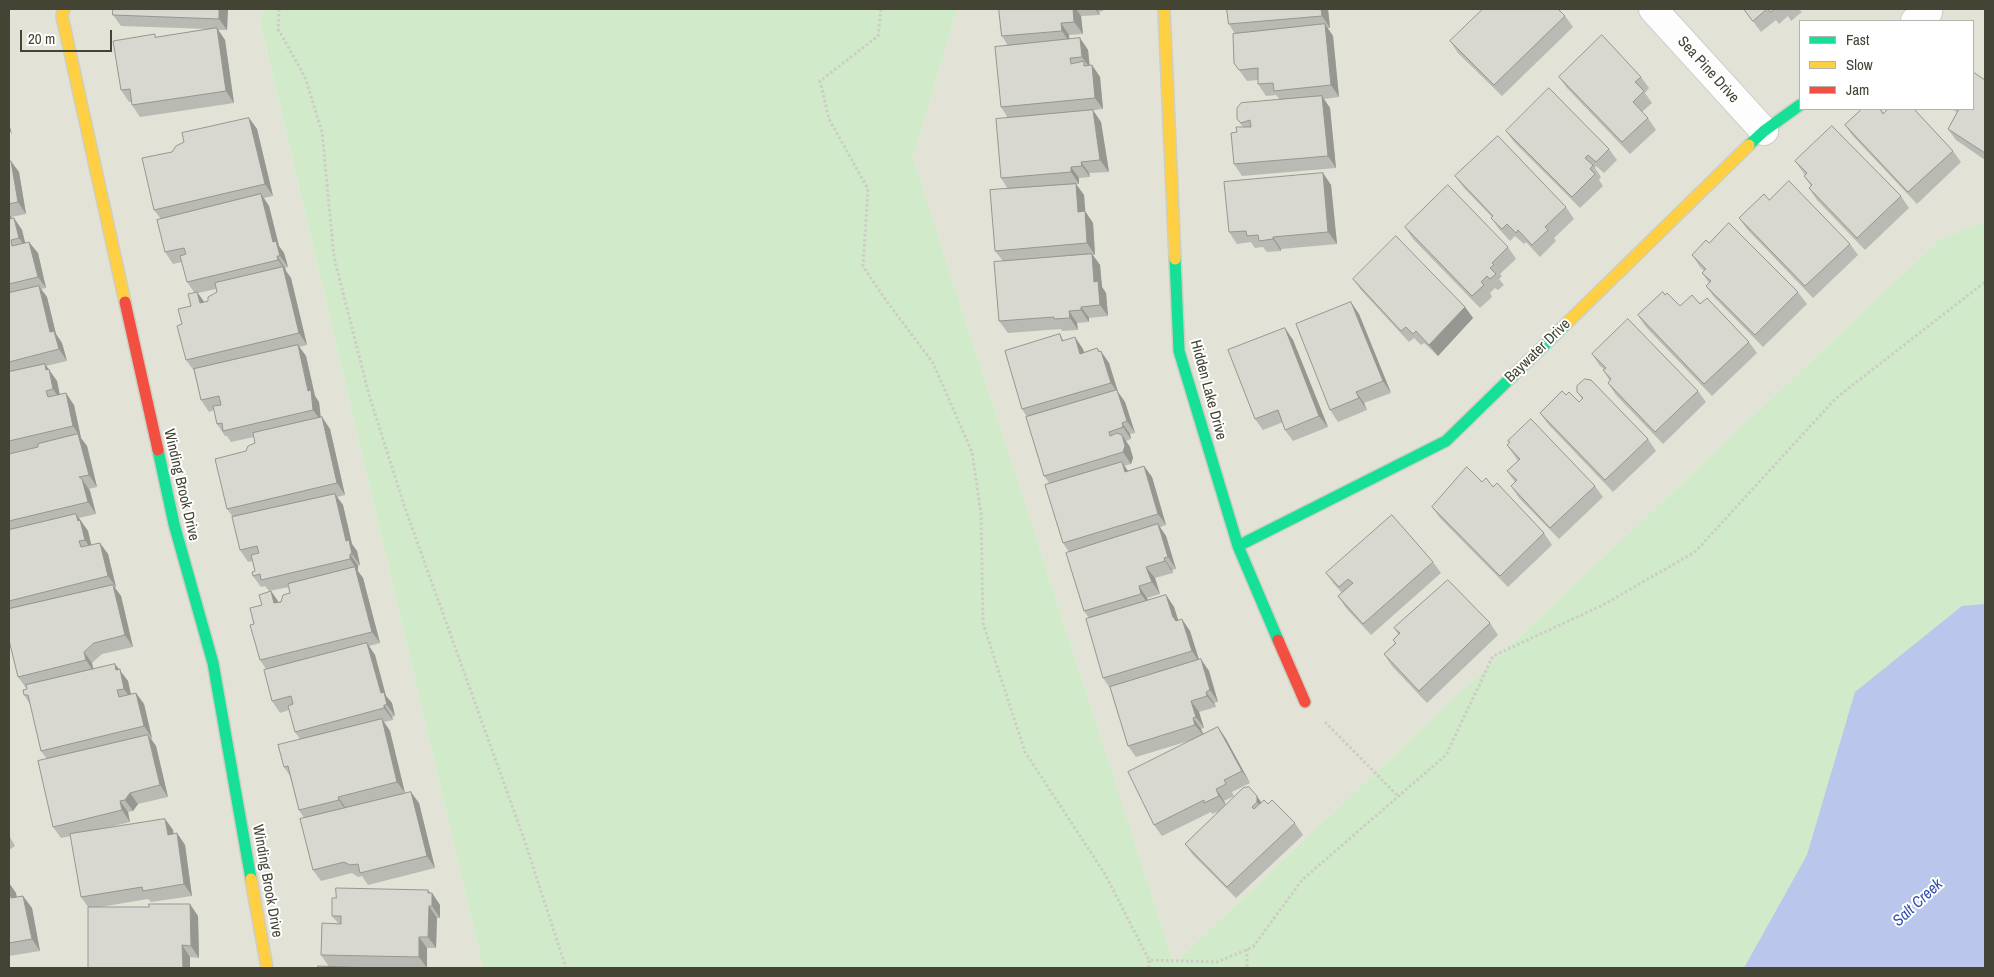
<!DOCTYPE html>
<html>
<head>
<meta charset="utf-8">
<style>
  body { margin:0 }
  #map { position:relative; width:1994px; height:977px; overflow:hidden; background:#eeefe8; font-family:"Archivo Narrow",sans-serif }
  canvas { display:block }
  .frame { position:absolute; inset:0; border:10px solid #444435; pointer-events:none }
  .legend { position:absolute; left:1799px; top:20px; width:175px; height:90px; box-sizing:border-box; background:#fff; border:1px solid #b4b4ae; margin:0; padding:6px 9px; list-style:none; font-size:15px; color:#444435 }
  .legend li { display:flex; align-items:center; gap:10px; height:25px }
  .legend b { width:25px; border:1px solid #b4b4ae }
  .scale { position:absolute; left:20px; top:30px; width:92px; height:22px; box-sizing:border-box; border:2px solid #444435; border-top:0; padding-left:6px; font-size:15px; line-height:18px; white-space:nowrap; color:#444435; -webkit-text-stroke:4px #fff; paint-order:stroke }
</style>
</head>
<body>
<div id="map">
<canvas width="1994" height="977"></canvas>
<div class="frame"></div>
<ul class="legend">
<li><b style="height:6px;background:#16e098"></b>Fast</li>
<li><b style="height:6px;background:#ffcf43"></b>Slow</li>
<li><b style="height:6px;background:#f24e42"></b>Jam</li>
</ul>
<div class="scale">20 m</div>
</div>
<script>
const ctx = document.querySelector('canvas').getContext('2d');
ctx.lineJoin = 'round';
function fill(path, color) {
  ctx.fillStyle = color;
  ctx.fill(path, 'evenodd');
}
function strokePath(path, color, width, dash) {
  ctx.strokeStyle = color;
  ctx.lineWidth = width;
  ctx.lineCap = dash ? 'butt' : 'round';
  ctx.setLineDash(dash || []);
  ctx.stroke(path);
}
function write(font, color, halo, rows, align = 'center') {
  ctx.font = font + ' "Archivo Narrow",sans-serif';
  ctx.lineWidth = 4;
  ctx.setLineDash([]);
  ctx.textBaseline = 'middle';
  ctx.strokeStyle = halo;
  ctx.fillStyle = color;
  for (const [text, x, y, turn = 0] of rows) {
    ctx.save();
    ctx.translate(x, y);
    ctx.rotate((+turn || 0) * Math.PI / 180);
    ctx.textAlign = isNaN(turn) ? turn : align;
    if (halo) ctx.strokeText(text, 0, 0);
    ctx.fillText(text, 0, 0);
    ctx.restore();
  }
}
fill(new Path2D(`
  M9,9H263L260,23L483,968H9Z
  M957,9H1985V222L1941,238L1174,963L913,158ZM1800,21H1973V109H1800Z`), '#e2e3d6');
fill(new Path2D(`
  M263,9H957L913,158L1174,963L1941,238L1985,222V968H483L260,22Z`), '#d1eac9');
fill(new Path2D(`
  M1985,604V968H1744L1807,855L1855,692L1962,606Z`), '#bac6ec');
const street = new Path2D(`
  M1653,9L1764,131
  M1915,21L1928,12`);
const fast = new Path2D(`
  M1749,145L1764,131L1800,105
  M1175,259L1179,351L1238,546L1278,640
  M158,450L174,524L213,663L251,879
  M1238,546L1446,441L1568,322`);
const slow = new Path2D(`
  M64,9L62,16L125,302
  M1164,9L1175,259
  M1568,322L1749,145
  M251,879L267,968`);
const jam = new Path2D(`
  M125,302L158,450
  M1278,640L1305,702`);
strokePath(street, '#cccdc6', 30);
strokePath(fast, '#cdcfc1', 14);
strokePath(slow, '#cdcfc1', 14);
strokePath(jam, '#cdcfc1', 14);
strokePath(new Path2D(`
  M279,9L278,29L305,77L322,132L334,257L369,395L405,508L524,839L566,968
  M881,9L878,36L820,81L829,119L868,189L863,266L885,299L933,363L972,452L981,513L983,623L1025,752L1105,874L1149,960
  M1325,722L1398,796
  M1247,949V968
  M1149,968V960L1217,962L1253,947L1302,880L1446,755L1493,656L1603,605L1695,552L1836,398L1985,282`), '#cdcdc7', 3, [2.5, 2.5]);
strokePath(street, '#fcfdfc', 28);
strokePath(fast, '#16e098', 11);
strokePath(slow, '#ffcf43', 11);
strokePath(jam, '#f24e42', 11);
fill(new Path2D(`
  M228,9L227,30H218L225,40L234,103L140,117L132,105V102H129L121,90L156,37L209,29L121,26L113,15Z
  M999,9H1103V11L1099,12L1100,15L1081,16L1083,34L1069,35V40L1080,38L1088,50L1089,65H1092L1100,77L1103,109L1086,111L1101,122L1109,172L1089,173L1090,177L1079,178V184H1076L1084,195L1085,211L1093,223L1095,255H1093L1100,265L1102,287L1106,293L1108,316L1089,318V322L1077,323L1078,330L1062,331L1061,329L1008,333L999,321L1003,261L995,251L1008,189L1001,178L1008,118L1001,107L1008,46L1002,36Z
  M1328,9L1330,28H1327L1333,36L1339,97L1324,99L1330,108L1336,168L1242,176L1234,164L1237,132L1243,127L1237,119L1280,100L1276,95L1266,96L1258,84V80L1247,81L1234,63L1235,34L1229,24Z
  M1744,9H1802L1800,10L1802,12L1791,21L1788,16L1779,24L1776,20L1761,32Z
  M1565,16L1573,27L1502,96L1458,53L1450,41Z
  M1559,77H1641L1649,88L1645,93L1652,103L1642,112L1648,118L1656,130L1630,154L1567,88Z
  M1985,80V160L1956,140L1948,129L1957,112L1951,109H1973Z
  M1862,109H1880L1884,113L1886,111L1884,109H1914L1953,151L1961,162L1917,204L1853,136L1845,125Z
  M249,118L257,129L273,196L264,198L269,206L279,246L284,253L288,267L285,268L286,271L291,278L307,345L299,347L306,356L315,396L319,402L321,418L322,417L330,429L345,495L337,497L343,505L352,544L357,551L360,565L358,566V571L363,578L380,643L369,646L375,655L386,696L392,703L395,716L392,717L393,720L384,722L390,731L405,793L419,803L435,868L368,885L362,876L358,877L352,873L321,881L313,870L304,818L299,810L290,776L284,767L300,739L295,732L289,710L280,713L272,701L266,669L260,660L254,624L262,605L271,591L279,602H281L290,593L289,587L269,591L265,586L261,587L253,576L255,571L253,561L248,562L240,550L233,517L227,509L246,451L255,443L254,437L231,442L227,436H225L217,424L214,410L209,412L201,400L194,371L186,360L182,324L191,306L194,292L187,282L182,262L173,264L165,252L161,219L154,210L172,152ZM216,289L217,292L208,301L204,302L198,293Z
  M1506,131L1609,149L1617,160L1604,173L1596,166L1595,168L1601,177L1599,180L1603,186L1580,208L1514,142Z
  M9,161L19,172L26,214L11,217L12,219L14,218L22,230L25,243L38,253L46,288L41,289L47,297L56,334L62,343L67,361L46,366L57,381L60,395L74,405L81,438L87,446L97,487L89,489L90,491L96,514L79,518L88,531L91,545L108,554L116,587L115,588L121,596L133,647L102,654L92,663L93,669L115,664L128,681L131,694L136,693L144,704L152,738H151L156,746L168,797L138,804L133,811L128,812L130,822L101,829L165,819L173,830V834L177,833L185,845L192,896L151,902L148,899L100,907L198,916L199,958L190,957V968H88V907L81,897L71,836L61,838L53,827L47,759L41,751L30,704L24,695L27,688H26L18,677L9,608Z
  M1795,161L1901,196L1909,208L1865,250L1817,200L1809,188L1811,186L1804,176L1805,175Z
  M1323,173L1331,185L1337,244L1281,249V251L1267,252L1263,247L1255,248L1251,242L1237,244L1229,232Z
  M1455,176L1566,207L1574,219L1554,238L1556,241L1540,257L1526,242L1524,244L1515,236L1510,241L1499,229L1491,218L1492,217L1464,188Z
  M1769,200L1850,244L1858,255L1813,298L1747,229L1739,218Z
  M1405,227L1508,247L1516,259L1500,274L1502,276L1499,279L1504,285L1498,290L1495,288L1490,293L1492,297L1480,308L1413,239Z
  M1709,243L1798,292L1807,304L1763,347L1714,297L1706,286L1709,283L1702,273L1704,271L1700,267L1692,255Z
  M1353,279L1465,307L1473,318L1438,356L1424,343L1421,345L1414,338L1409,342L1361,290Z
  M1665,295L1680,306L1700,304L1749,342L1757,353L1712,396L1646,327L1638,315Z
  M1359,314L1391,393L1364,403L1367,410L1338,422L1330,410Z
  M1285,328L1293,340L1328,427L1293,441L1285,430L1283,422L1263,430L1255,419Z
  M1060,334L1064,341L1083,349L1084,352L1097,348L1109,363L1118,392L1125,402L1135,433L1130,434L1131,439L1126,441L1130,447L1133,458L1131,464L1124,466L1128,471L1144,466L1152,477L1166,525L1160,527L1166,536L1176,569L1172,570L1173,573L1155,578L1160,594L1147,598L1148,600L1166,595L1174,607L1178,620L1190,631L1199,660L1209,671L1218,702L1214,703L1216,707L1199,712L1204,728L1201,729L1203,734L1218,727L1226,739L1250,783L1232,792L1234,796L1224,801L1226,805L1243,788L1261,802L1268,804L1295,823L1303,835L1236,898L1193,855L1185,844L1220,811L1212,814L1211,812L1162,836L1154,825L1192,740L1136,757L1128,746L1110,688L1103,678L1089,618L1084,611L1069,552L1063,543L1050,484L1044,476L1027,417L1022,409Z
  M1592,354L1698,391L1706,402L1663,444L1616,395L1608,383L1610,381L1603,370L1604,369L1600,366Z
  M1577,392L1648,439L1656,451L1613,492L1548,424L1540,413L1566,395L1579,402L1582,399Z
  M1508,441L1595,486L1603,497L1559,539L1519,498L1511,486L1515,482L1507,471L1518,461L1507,445L1510,443Z
  M1482,482L1544,533L1552,545L1508,587L1440,518L1432,507Z
  M1433,562L1441,573L1371,635L1346,608L1338,596L1342,593L1334,584L1326,573Z
  M1490,623L1498,635L1427,703L1392,666L1384,654L1395,643L1393,640L1398,634L1394,628Z
  M9,835L15,846L9,850Z
  M9,883L16,893L17,897L23,896L32,908L40,951L9,956Z
  M428,890L430,893H432L440,905V918H437L436,948H427V968L329,967L321,955L338,923L332,916Z`), '#babab4');
fill(new Path2D(`
  M219,9H228L227,30L219,19Z
  M1073,9H1076L1081,16L1083,34L1074,22Z
  M1095,9H1097L1099,12L1100,15Z
  M1321,9H1328L1330,28L1322,16Z
  M1061,23L1069,35L1070,43L1062,31Z
  M1325,24L1333,36L1339,97L1331,85Z
  M217,28L225,40L234,103L226,91Z
  M1080,38L1088,50L1090,68L1082,57Z
  M1092,65L1100,77L1103,109L1095,98Z
  M1322,96L1330,108L1336,168L1328,156Z
  M1093,110L1101,122L1109,172L1100,160Z
  M249,118L257,129L273,196L265,184Z
  M9,123L12,134L9,130Z
  M11,161L19,172L26,214L18,202Z
  M1081,162L1089,173L1090,177L1082,166Z
  M1071,167L1079,178V184L1071,172Z
  M1323,173L1331,185L1337,244L1328,232Z
  M1076,184L1084,195L1086,219L1085,211L1093,223L1095,255L1087,243L1078,212Z
  M261,194L269,206L279,246L284,253L288,267L280,256L273,242Z
  M9,214L15,222L14,218L22,230L27,250L19,238L9,219Z
  M1273,237L1281,249V251L1273,239Z
  M29,242L38,253L46,288L38,277Z
  M1092,254L1100,265L1102,287L1106,293L1108,316L1100,305L1094,282Z
  M277,256L285,268L286,271L291,278L307,345L299,333L283,267L278,260Z
  M39,286L47,297L56,334L62,343L67,361L59,349L50,332Z
  M197,292L205,303H200Z
  M1351,302L1359,314L1391,393L1383,381Z
  M1081,307L1089,318V322L1081,310Z
  M1465,307L1473,318L1438,356L1429,345Z
  M1069,311L1077,323L1078,330L1070,318Z
  M1285,328L1293,340L1328,427L1319,416Z
  M1075,337L1083,349L1088,365L1080,354Z
  M298,345L306,356L315,396L319,402L321,421L313,410Z
  M1097,348L1103,356L1101,351L1109,363L1118,392L1125,402L1135,433L1127,421L1118,393L1111,383Z
  M45,364L57,381L61,401L53,389L46,370Z
  M1356,392L1364,403L1367,410L1359,398Z
  M66,393L74,405L81,438L73,426Z
  M322,417L330,429L345,495L337,483Z
  M1122,423L1130,434L1131,439L1123,427Z
  M78,434L87,446L97,487L89,475Z
  M1122,435L1130,447L1133,458L1131,464L1123,452Z
  M1122,462L1130,474L1125,472Z
  M1144,466L1152,477L1166,525L1158,514Z
  M82,479L90,491L96,514L88,502Z
  M335,494L343,505L352,544L357,551L360,565L352,554L346,541Z
  M76,514L88,531L93,552L85,540Z
  M1158,524L1166,536L1176,569L1168,557Z
  M100,543L108,554L116,587L108,576Z
  M350,554L358,566V571L350,559Z
  M1164,558L1172,570L1173,573L1165,561Z
  M355,567L363,578L380,643L372,632Z
  M1146,567L1155,578L1160,594L1152,582Z
  M113,585L121,596L133,647L125,635Z
  M1139,586L1147,598L1149,605L1141,594Z
  M271,591L279,603H274Z
  M1166,595L1174,607L1181,629L1173,617Z
  M1182,619L1190,631L1200,663L1192,651Z
  M367,643L375,655L386,696L392,703L395,716L387,705L381,693Z
  M84,652L92,663L94,672L86,660Z
  M1201,659L1209,671L1218,702L1210,690Z
  M115,664L128,681L132,700L124,689L116,670Z
  M1206,692L1214,703L1216,707L1207,696Z
  M136,693L144,704L152,738L144,726Z
  M1191,701L1199,712L1204,728L1196,717Z
  M384,705L392,717L393,720L384,708Z
  M1193,718L1201,729L1204,736L1195,725Z
  M382,719L390,731L405,793L397,782Z
  M1218,727L1226,739L1250,783L1242,771Z
  M148,735L156,746L168,797L160,785Z
  M1216,789L1224,801L1227,807L1219,796Z
  M411,792L419,803L435,868L427,856Z
  M130,793L138,804L133,811L125,800Z
  M1257,796L1265,808V813L1257,802Z
  M338,797L346,808L347,812L339,800Z
  M120,801L128,812L130,822L122,810Z
  M165,819L173,830L176,846L168,835Z
  M177,833L185,845L192,896L184,884Z
  M9,883L16,893L19,910L11,898Z
  M428,890L432,896V893L440,905V918L432,906Z
  M23,896L32,908L40,951L32,939Z
  M190,904L198,916L199,958L191,946Z
  M429,906L437,918L436,948L428,937Z
  M419,937L427,948V968L419,957Z
  M182,945L190,957V968H183Z`), '#979792');
const building = new Path2D(`
  M113,9H219V19L113,15Z
  M999,9H1073L1074,22L1061,23L1062,31L1002,36Z
  M1227,9H1321L1322,16L1229,24Z
  M1483,9H1558L1565,16L1494,85L1450,41Z
  M1744,9H1767L1753,21Z
  M1768,9H1775L1771,12Z
  M1325,24L1331,85L1274,91L1273,83L1258,84V68L1239,70L1234,63L1233,34Z
  M217,28L226,91L132,105L130,89L121,90L113,41L155,34V37Z
  M1602,35L1641,77L1635,82L1644,91L1633,102L1648,118L1622,142L1559,77Z
  M1080,38L1082,57L1070,58L1071,64L1084,61V66L1092,65L1095,98L1001,107L995,47Z
  M1973,72L1985,80V153L1948,129L1959,109H1973Z
  M1549,88L1609,149L1596,162L1588,155L1585,158L1593,165L1590,169L1595,174L1572,197L1506,131Z
  M1322,96L1328,156L1234,164L1231,133L1237,132L1236,127H1251L1250,120L1241,123L1237,119V108L1241,103Z
  M1862,109H1880L1883,114L1888,109H1914L1953,151L1908,192L1845,125Z
  M1093,110L1100,160L1081,162L1082,166L1071,167V172L1001,178L996,119Z
  M249,118L265,184L154,210L142,158L172,152L176,146L184,142L182,133Z
  M1832,126L1901,196L1857,238L1809,188L1812,185L1804,176L1807,173L1795,161Z
  M1498,136L1566,207L1545,227L1548,230L1532,245L1518,230L1516,233L1507,224L1502,229L1491,218L1493,216L1455,176Z
  M9,161H11L18,202L9,204Z
  M1323,173L1328,232L1273,237V239L1259,241L1258,235L1247,236L1246,231L1229,232L1224,182Z
  M1789,181L1850,244L1805,286L1739,218L1764,194L1769,200Z
  M1076,184L1078,212L1085,211L1087,243L995,251L990,190Z
  M1448,185L1508,247L1492,263L1494,265L1490,268L1496,274L1490,279L1487,276L1481,282L1484,285L1472,296L1405,227Z
  M261,194L273,242L276,241L280,256H277L278,260L187,282L180,256L186,254L184,248L165,252L157,220Z
  M9,217V219L14,218L19,238L11,240L12,246L29,242L38,277L9,284Z
  M1729,223L1798,292L1755,335L1706,286L1711,281L1702,273L1706,269L1692,255L1706,240L1709,243Z
  M1396,236L1465,307L1429,345L1416,331L1413,334L1406,327L1401,331L1353,279Z
  M1092,254L1094,282L1098,281L1100,305L1081,307V310L1069,311L1070,318L1054,319V317L999,321L994,262Z
  M283,267L299,333L186,360L177,326L182,324L178,309L191,306L188,294L197,292L200,303L208,301V297L217,292L215,283Z
  M39,286L50,332L54,331L59,349L9,362V293Z
  M1663,292L1665,295L1667,293L1680,306L1692,295L1700,304L1707,298L1749,342L1704,384L1638,315Z
  M1351,302L1383,381L1356,392L1359,398L1330,410L1296,324Z
  M1628,319L1698,391L1655,432L1608,383L1611,379L1603,370L1606,368L1592,354Z
  M1285,328L1319,416L1285,430L1278,410L1255,419L1228,350Z
  M1060,334L1062,341L1075,337L1080,354L1097,348L1099,352L1101,351L1111,383L1022,409L1005,351Z
  M298,345L308,391L311,390L313,410L223,431L222,423L217,424L213,406L221,405L219,396L201,400L194,369Z
  M45,364L46,370L49,369L53,389L46,391L48,397L66,393L73,426L9,441V372Z
  M1585,379L1591,380L1648,439L1605,480L1540,413L1562,391L1566,395L1569,392L1579,402L1583,398L1577,392V386Z
  M1117,390L1127,421L1122,423L1123,427L1109,432L1110,436L1117,433L1122,435L1125,446L1123,452L1044,476L1026,417Z
  M322,417L337,483L227,509L215,459L246,451L248,446L255,443L253,433Z
  M1531,419L1595,486L1550,528L1511,486L1517,480L1507,471L1520,459L1507,445L1510,442L1508,441Z
  M78,434L89,475L79,477L82,479L88,502L9,521V454L38,447V444Z
  M1122,462L1125,472L1144,466L1158,514L1063,543L1045,485Z
  M1467,467L1482,482L1486,478L1493,487L1497,483L1544,533L1500,576L1432,507Z
  M335,494L346,541L349,540L352,554H350V559L261,580L260,574L253,576L252,572L255,571L251,555L259,553L257,546L240,550L232,517Z
  M76,514L78,521L80,520L85,540L79,541L81,547L100,543L108,576L9,601V530Z
  M1392,515L1433,562L1363,624L1338,596L1353,583L1348,579L1339,587L1326,573Z
  M1158,524L1168,557L1164,558L1165,561L1146,567L1152,582L1139,586L1141,594L1084,611L1066,553Z
  M355,567L372,632L260,660L250,625L254,624L250,608L262,605L259,595L271,591L274,603L281,602L283,595L290,593L288,584Z
  M1448,580L1490,623L1419,691L1384,654L1396,643L1393,640L1400,633L1394,628Z
  M113,585L125,635L94,643L84,652L86,660L18,677L9,640V609Z
  M1166,595L1173,617L1176,621L1182,619L1192,651L1103,678L1086,619Z
  M367,643L381,693L384,692L387,705H384V708L295,732L288,706L293,704L291,696L272,701L264,670Z
  M1201,659L1210,690L1206,692L1207,696L1191,701L1196,717L1193,718L1195,725L1128,746L1110,687Z
  M115,664L116,670L120,669L124,689L117,690L119,697L136,693L144,726L41,751L28,695H24L23,690L27,689L26,685Z
  M382,719L397,782L338,797L339,800L299,810L288,766L284,767L278,745Z
  M1218,727L1242,771L1224,780L1226,784L1216,789L1219,796L1204,803V800L1154,825L1128,772Z
  M148,735L160,785L130,793L125,800L120,801L122,810L53,827L38,761Z
  M1249,787L1257,796V802L1252,807L1254,809L1264,800L1268,804L1272,800L1295,823L1227,887L1185,844L1243,788Z
  M411,792L427,856L360,873L358,864L350,865L344,862L313,870L300,819Z
  M165,819L168,835L177,833L184,884L143,891L142,887L81,897L70,834Z
  M9,887L11,898L23,896L32,939L9,943Z
  M336,888L428,890V893H432V906H429L428,937H419V957L321,955L322,923L341,924V916H332V898H336Z
  M149,904H190L191,946L182,945L183,968H88V907H149Z
  M318,966L371,968H318Z`);
fill(building, '#d8d8d1');
strokePath(building, '#979792', 1);
write('15px', '#444435', '#fff', [
  ["Sea Pine Drive",1708,70,48],
  ["Baywater Drive",1538,351,-44],
  ["Hidden Lake Drive",1208,390,75],
  ["Winding Brook Drive",181,485,77],
  ["Winding Brook Drive",267,881,80]
]);
write('italic 16px', '#334eab', '#fff', [
  ["Salt Creek",1918,903,-43]
]);
</script>
</body>
</html>
